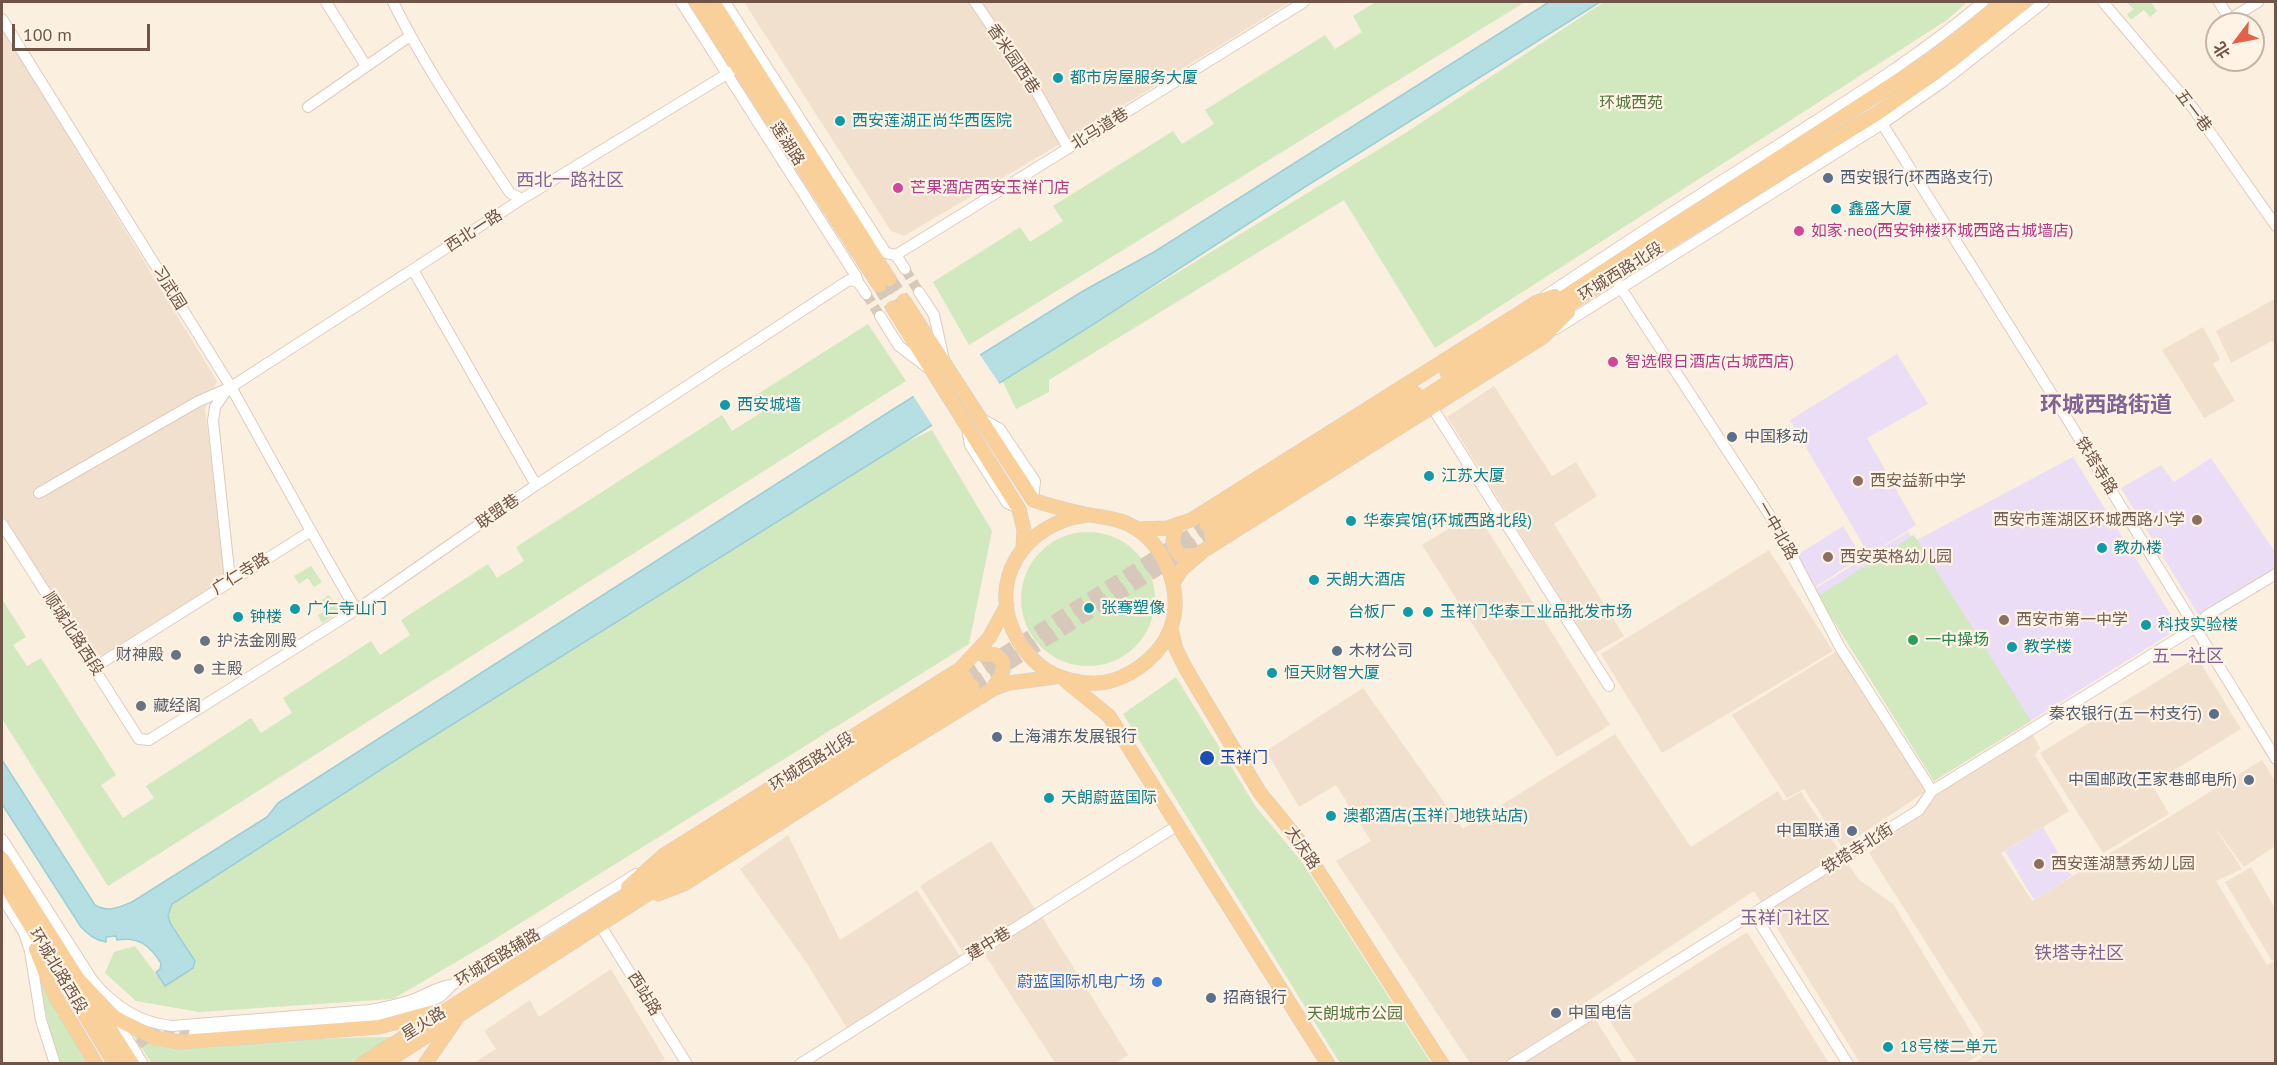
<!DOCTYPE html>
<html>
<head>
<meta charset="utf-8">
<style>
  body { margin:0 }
  #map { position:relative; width:2277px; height:1065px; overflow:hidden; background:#fbefe0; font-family:"PT Sans","Noto Sans SC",sans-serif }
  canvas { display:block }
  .frame { position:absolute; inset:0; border:3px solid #715448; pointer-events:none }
  .north { position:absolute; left:2205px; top:12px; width:60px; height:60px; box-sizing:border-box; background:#fff3e5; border:2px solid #c6b3a6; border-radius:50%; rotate:238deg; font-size:16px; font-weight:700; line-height:24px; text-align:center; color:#715448 }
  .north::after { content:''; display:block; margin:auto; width:21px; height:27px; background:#e26147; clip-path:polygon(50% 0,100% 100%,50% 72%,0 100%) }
  .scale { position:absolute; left:12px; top:24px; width:138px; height:27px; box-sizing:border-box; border:3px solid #715448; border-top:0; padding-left:8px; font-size:18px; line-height:21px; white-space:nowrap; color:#715448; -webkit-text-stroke:4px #fff3e5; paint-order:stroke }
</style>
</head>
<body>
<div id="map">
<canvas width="2277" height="1065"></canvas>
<div class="frame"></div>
<div class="north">北</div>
<div class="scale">100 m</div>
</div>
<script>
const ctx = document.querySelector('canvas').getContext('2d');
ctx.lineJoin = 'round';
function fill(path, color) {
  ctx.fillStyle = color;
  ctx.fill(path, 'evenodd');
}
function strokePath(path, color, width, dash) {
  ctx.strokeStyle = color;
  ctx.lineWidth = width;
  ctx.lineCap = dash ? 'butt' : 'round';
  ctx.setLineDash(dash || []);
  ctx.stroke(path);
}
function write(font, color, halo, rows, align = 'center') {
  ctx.font = font + ' "PT Sans","Noto Sans SC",sans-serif';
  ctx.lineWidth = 4.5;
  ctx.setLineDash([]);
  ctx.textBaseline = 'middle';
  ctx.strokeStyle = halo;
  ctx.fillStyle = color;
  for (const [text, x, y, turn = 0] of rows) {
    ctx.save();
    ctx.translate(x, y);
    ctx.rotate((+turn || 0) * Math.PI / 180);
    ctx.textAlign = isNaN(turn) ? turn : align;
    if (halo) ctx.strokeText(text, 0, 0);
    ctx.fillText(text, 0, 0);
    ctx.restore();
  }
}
fill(new Path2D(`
  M744,2H1290L1087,128L904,236L891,231Z
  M2,28L217,381L205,409L226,578L103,655L93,656L89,652L2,517Z
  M2275,299V345L2272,341L2231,363L2216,331Z
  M2203,327L2220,359L2213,364L2235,401L2204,418L2162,350Z
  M1494,386L1552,476L1576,462L1597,496L1554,524L1624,636L1595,653L1447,417Z
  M1476,512L1610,725L1557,757L1422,545Z
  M1769,550L1833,651L1662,753L1601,654Z
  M1839,650L1928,790L1842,847L1804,789L1787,798L1732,715Z
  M2197,657L2241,729L2152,784L2169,814L2103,853L2040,753Z
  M1363,688L1463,829L1615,734L1691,847L1778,791L1784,801L1801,792L1858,879L1893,904L1973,1035L1972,1046L1978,1056L1966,1063H1860L1754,891L1585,1003L1623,1063H1470L1336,861L1371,841L1336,785L1299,807L1266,751Z
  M2033,735L2040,748L2035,755L2069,811L2001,853L2032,901L2262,760L2275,781V846L2244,867L2213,825L2242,869L2216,881L2267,965L2275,960V1063H1973L1982,1058L1973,1046L1984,1034L1869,853L1932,803L1937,793Z
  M788,835L840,940L917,890L960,956L848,1030L806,962L740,869Z
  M991,841L1035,909L964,954L920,886Z
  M2251,867L2275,908V959L2272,961L2225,882Z
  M1042,917L1128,1055L1116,1063H1055L985,955Z
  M1747,932L1829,1063H1637L1609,1020Z
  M611,969L665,1059L657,1064L474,1063L496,1049L484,1031L530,1000L539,1017Z`), '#f2e0ce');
fill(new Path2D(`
  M1897,354L1928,404L1867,438L1916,525L1869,555L1790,420Z
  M2073,457L2179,628L1934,781L1814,589L1908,532L1915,541Z
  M2211,458L2275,552V570L2199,616L2121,488L2161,465L2174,482Z
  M1843,526L1862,557L1813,588L1794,557Z
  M2043,827L2072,876L2034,900L2005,851Z`), '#ecddf7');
fill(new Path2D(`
  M1376,2H1525L969,345L933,282L1020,227L1030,242L1063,221L1053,206L1173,131L1182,144L1214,124L1205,110L1325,35L1335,49L1362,32L1353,16Z
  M1604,2H1967L1947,20L1435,348L1344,200L1049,380V392L1016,409L1002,380L1407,132Z
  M2126,2H2151L2157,11L2150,17L2144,10L2132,19H2130L2127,14L2134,9Z
  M868,324L906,381L108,886L2,719V599L26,637L13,645L27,666L41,658L116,775L101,785L123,818L154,798L146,786L251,718L261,733L292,713L283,698L371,641L380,655L410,635L401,620L488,564L497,578L524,561L516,547L722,415L732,431L762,412L753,397Z
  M932,430L992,531L969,644L490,942L393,999L199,1012L136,1001L105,973L114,952L135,946L165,986L193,968L195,961L170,923L168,915L172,904L413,749L906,442Z
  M1021 599a67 67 0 1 1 134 0a67 67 0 1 1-134 0Z
  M1914,535L2031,721L1934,781L1818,596Z
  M311,566L322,582L314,587L308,578L299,584L294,576Z
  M329,595L340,612L322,623L318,615L328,609L322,600Z
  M1176,677L1256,807L1302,862L1431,1063H1340L1123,714Z
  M35,958L88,1063H59L55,1058Z
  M134,1036C177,1053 227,1044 272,1041C314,1039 355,1037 397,1037L353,1063L152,1064Z`), '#d2e8bf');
const water = new Path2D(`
  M1549,2H1600L1308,185L1086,329L413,749L172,904L168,915L170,923L195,961L193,968L165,986L156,972L160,969L161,963C150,946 139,936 117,940L116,936L106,937V942C95,940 89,935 81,927L2,804V760L95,905C108,913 119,907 132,902L267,817L278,803L892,410L1083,291L1154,252Z`);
fill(water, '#b5dfe3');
strokePath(water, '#9ccfd5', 1.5);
fill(new Path2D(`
  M978,352L1001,386L934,428L912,394Z`), '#fbefe0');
strokePath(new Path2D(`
  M905,269L919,292
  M866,294L880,316
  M126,1053L156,1032L194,1033`), '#d8c8ba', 10, [10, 5]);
strokePath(new Path2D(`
  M889,279L904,301
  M879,285L893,308
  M966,678L1207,525
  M972,686L1211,535`), '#d8c8ba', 14, [14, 7]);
const minor = new Path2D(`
  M326,2L366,66
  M393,2C426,69 469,131 510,193L522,199
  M681,2L856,276L858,282
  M725,2L886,253L896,255L905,269
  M975,2L1009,52L1018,59L1068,148
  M2103,2L2193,108L2276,226
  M2219,2L2230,19L2258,2
  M2,19L231,387L311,531
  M308,107L410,36
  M1876,114L2055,399L2276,759
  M896,255L1304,2
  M413,270L536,485
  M1613,276L1776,525L1840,647L1932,791
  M919,292L934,315L944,360
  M1545,296C1622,244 1700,194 1778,145C1848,100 1919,56 1983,2
  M880,316L899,346L928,368
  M1556,329L1882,124L1944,81L2044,2
  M226,391L215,407L213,421L230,580
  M1432,407L1609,686
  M980,418L1000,429L1035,481L1033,500
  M967,428L970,445L1007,503L1018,508
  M39,493L197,402L231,387L522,199L745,63
  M2,524L139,739L149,740L356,610L536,485L849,280L858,282L866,294
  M95,667L311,531L356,610
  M2,839L93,981C114,1006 139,1023 172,1026L370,1010C384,1007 398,1005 412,1000C426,995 437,986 452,985
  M2,897L24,933L30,951L41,1020L55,1064
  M1754,914L1848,1064
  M600,925L687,1064
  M115,1018L143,1064
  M194,1033L381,1018L410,1011L440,997L452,985L515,949L636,874
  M800,1064L1178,825
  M1512,1064L1919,810L1932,791L2180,637L2196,627L2206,616L2276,574`);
const major = new Path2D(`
  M696,2L879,285
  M713,2L889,279
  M904,301L1033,500C1050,506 1067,510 1085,514C1104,518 1121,518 1137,529C1167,549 1184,595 1170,630C1161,653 1138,672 1114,680C1099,685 1085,684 1070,680C1046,674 1031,661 1018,640C984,582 1025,522 1087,515
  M893,308L1019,509L1024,530L1023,548
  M1447,373L1932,59L2003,2
  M1178,524C1172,537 1170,545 1181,556L1197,555
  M1207,525L1415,393
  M1137,529L1167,528L1191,520L1537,302L1555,296
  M1211,535L1613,276L1876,114L1951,61L2024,2
  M1173,583L1182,569L1203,551L1543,337L1568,312
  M1171,629L1176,649L1186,669L1260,793L1297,838L1442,1064
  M975,653L996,655L1003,662V671L993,689
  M1067,682L1109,716L1328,1064
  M2,859L81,984
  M2,879L115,1064
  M628,887L664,855L960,669L989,638L1007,605
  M658,894L684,884L886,755L993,689L1009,683L1055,677
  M36,949L54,994L96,1064
  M76,977L115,1018L155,1038L181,1042L379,1027L434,1012
  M96,1007L132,1064
  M362,1064L966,678
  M383,1064L972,686
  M425,1064L455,1021`);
strokePath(minor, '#dfcbbc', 12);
strokePath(major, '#d7cfcc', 15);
strokePath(minor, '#fff', 10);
strokePath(major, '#f9d099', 14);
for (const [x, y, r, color] of [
  [1058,78,6,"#0f9aa8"],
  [840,121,6,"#0f9aa8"],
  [1828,178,6,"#5c6f8a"],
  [898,188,6,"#d1479c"],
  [1836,209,6,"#0f9aa8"],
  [1799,231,6,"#d1479c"],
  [1613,362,6,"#d1479c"],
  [725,405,6,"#0f9aa8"],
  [1732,437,6,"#5c6f8a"],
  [1429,476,6,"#0f9aa8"],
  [1858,481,6,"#8d6e63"],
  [2197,520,6,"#8d6e63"],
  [1351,521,6,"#0f9aa8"],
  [2102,548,6,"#0f9aa8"],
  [1828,557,6,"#8d6e63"],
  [1314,580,6,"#0f9aa8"],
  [1089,608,6,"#0f9aa8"],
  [295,609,6,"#0f9aa8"],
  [1408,612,6,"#0f9aa8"],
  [1428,612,6,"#0f9aa8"],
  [238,617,6,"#0f9aa8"],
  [2004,620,6,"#8d6e63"],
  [2146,625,6,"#0f9aa8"],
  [1913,640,6,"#2e9e5b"],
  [205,641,6,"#6b7280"],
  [2012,647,6,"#0f9aa8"],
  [1337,651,6,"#5c6f8a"],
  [176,655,6,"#6b7280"],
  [199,669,6,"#6b7280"],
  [1272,673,6,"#0f9aa8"],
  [141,706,6,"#6b7280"],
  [2214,714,6,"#5c6f8a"],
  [997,737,6,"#5c6f8a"],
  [1207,758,8,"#1a4fb4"],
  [2249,780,6,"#5c6f8a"],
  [1049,798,6,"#0f9aa8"],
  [1331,816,6,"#0f9aa8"],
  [1852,831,6,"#5c6f8a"],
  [2039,864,6,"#8d6e63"],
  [1157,982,6,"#3f7fe0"],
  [1211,998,6,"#5c6f8a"],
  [1556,1013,6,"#5c6f8a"],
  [1888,1047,6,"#0f9aa8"]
]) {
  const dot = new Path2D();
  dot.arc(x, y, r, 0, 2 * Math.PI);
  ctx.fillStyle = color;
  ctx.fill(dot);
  strokePath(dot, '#fff3e5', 2);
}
write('16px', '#715448', '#fff3e5', [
  ["香米园西巷",1013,59,56],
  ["五一巷",2193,111,53],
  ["北马道巷",1100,129,-32],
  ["莲湖路",787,144,57],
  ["西北一路",474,231,-33],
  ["环城西路北段",1621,272,-32],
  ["习武园",169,288,58],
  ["铁塔寺路",2096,466,58],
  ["联盟巷",498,512,-35],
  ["一中北路",1777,531,60],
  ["广仁寺路",241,574,-32],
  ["顺城北路西段",73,634,57],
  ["环城西路北段",812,762,-32],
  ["大庆路",1302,848,56],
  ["铁塔寺北街",1858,849,-32],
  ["建中巷",989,944,-32],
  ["环城西路辅路",498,958,-31],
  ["环城北路西段",58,971,59],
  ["西站路",644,994,58],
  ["星火路",424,1024,-32]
]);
write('16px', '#0d838f', '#fff3e5', [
  ["都市房屋服务大厦",1070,78],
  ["西安莲湖正尚华西医院",852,121],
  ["鑫盛大厦",1848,209],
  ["西安城墙",737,405],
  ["江苏大厦",1441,476],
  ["华泰宾馆(环城西路北段)",1363,521],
  ["教办楼",2114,548],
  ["天朗大酒店",1326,580],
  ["张骞塑像",1101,608],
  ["广仁寺山门",307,609],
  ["台板厂",1396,612,"right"],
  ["玉祥门华泰工业品批发市场",1440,612],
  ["钟楼",250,617],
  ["科技实验楼",2158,625],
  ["教学楼",2024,647],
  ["恒天财智大厦",1284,673],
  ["天朗蔚蓝国际",1061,798],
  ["澳都酒店(玉祥门地铁站店)",1343,816],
  ["18号楼二单元",1900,1047]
], 'left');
write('16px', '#547741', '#fff3e5', [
  ["环城西苑",1631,103],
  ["天朗城市公园",1355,1014]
]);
write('16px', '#4e5e75', '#fff3e5', [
  ["西安银行(环西路支行)",1840,178],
  ["中国移动",1744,437],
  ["木材公司",1349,651],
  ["秦农银行(五一村支行)",2202,714,"right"],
  ["上海浦东发展银行",1009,737],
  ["中国邮政(王家巷邮电所)",2237,780,"right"],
  ["中国联通",1840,831,"right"],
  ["招商银行",1223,998],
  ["中国电信",1568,1013]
], 'left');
write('16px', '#b23c85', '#fff3e5', [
  ["芒果酒店西安玉祥门店",910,188],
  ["如家·neo(西安钟楼环城西路古城墙店)",1811,231],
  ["智选假日酒店(古城西店)",1625,362]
], 'left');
write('16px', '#785e54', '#fff3e5', [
  ["西安益新中学",1870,481],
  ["西安市莲湖区环城西路小学",2185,520,"right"],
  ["西安英格幼儿园",1840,557],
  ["西安市第一中学",2016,620],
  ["西安莲湖慧秀幼儿园",2051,864]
], 'left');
write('16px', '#27864d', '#fff3e5', [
  ["一中操场",1925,640]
], 'left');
write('16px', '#5b616d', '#fff3e5', [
  ["护法金刚殿",217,641],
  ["财神殿",164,655,"right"],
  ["主殿",211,669],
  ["藏经阁",153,706]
], 'left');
write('16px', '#164399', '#fff3e5', [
  ["玉祥门",1220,758]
], 'left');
write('16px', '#366cbe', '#fff3e5', [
  ["蔚蓝国际机电广场",1145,982]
], 'right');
write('18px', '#816494', '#fff3e5', [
  ["西北一路社区",570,181],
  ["五一社区",2188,657],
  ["玉祥门社区",1785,919],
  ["铁塔寺社区",2079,954]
]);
write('bold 22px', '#816494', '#fff3e5', [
  ["环城西路街道",2106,406]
]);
</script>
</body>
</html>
